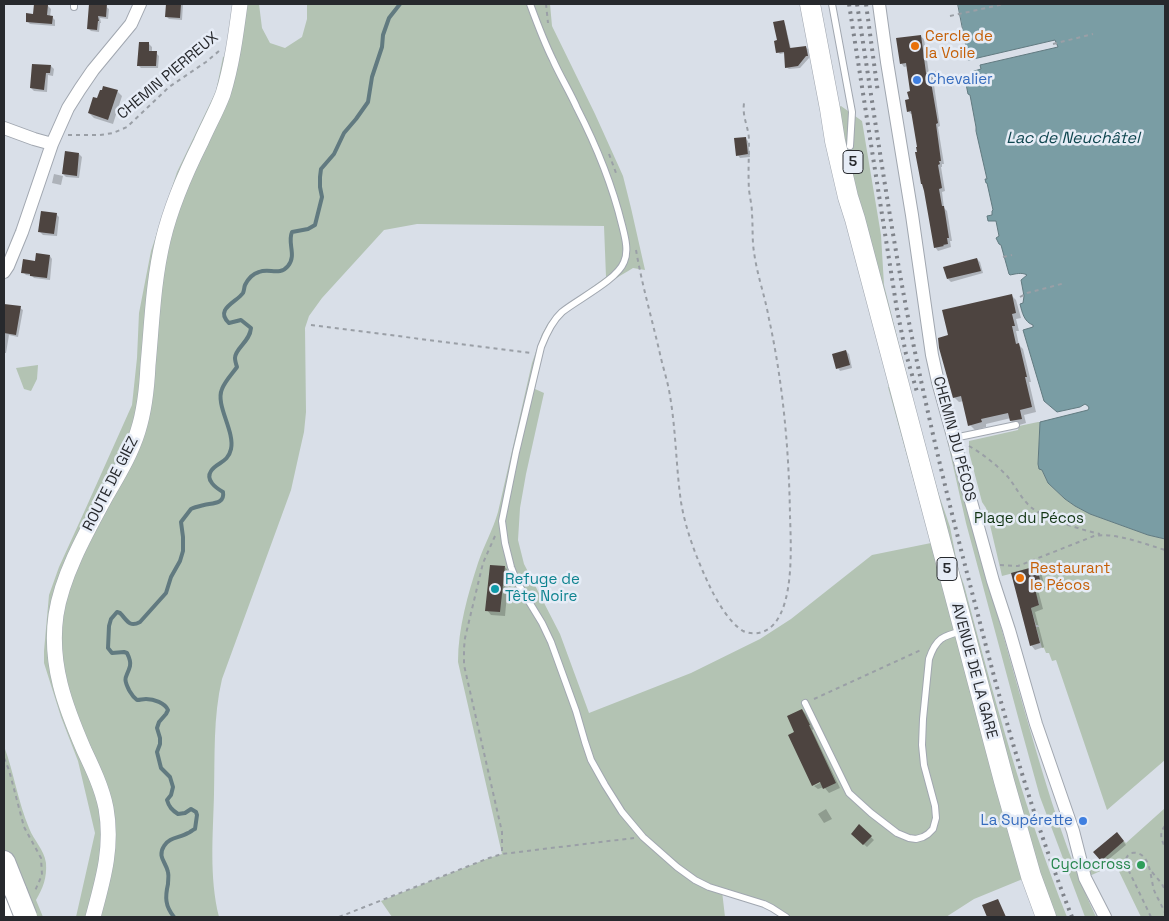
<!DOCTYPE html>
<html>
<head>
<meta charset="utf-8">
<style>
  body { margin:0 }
  #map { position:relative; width:1169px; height:921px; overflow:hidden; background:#d9dfe8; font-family:"Space Grotesk",sans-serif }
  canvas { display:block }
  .frame { position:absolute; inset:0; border:5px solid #27292d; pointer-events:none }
</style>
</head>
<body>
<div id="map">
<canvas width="1169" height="921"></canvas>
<div class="frame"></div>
</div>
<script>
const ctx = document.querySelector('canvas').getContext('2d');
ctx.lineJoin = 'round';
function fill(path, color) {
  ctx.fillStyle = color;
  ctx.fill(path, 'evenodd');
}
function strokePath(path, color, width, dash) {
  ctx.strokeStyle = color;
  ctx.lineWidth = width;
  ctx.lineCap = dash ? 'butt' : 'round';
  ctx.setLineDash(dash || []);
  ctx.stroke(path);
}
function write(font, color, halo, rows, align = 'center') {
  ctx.font = font + ' "Space Grotesk",sans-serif';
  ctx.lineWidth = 5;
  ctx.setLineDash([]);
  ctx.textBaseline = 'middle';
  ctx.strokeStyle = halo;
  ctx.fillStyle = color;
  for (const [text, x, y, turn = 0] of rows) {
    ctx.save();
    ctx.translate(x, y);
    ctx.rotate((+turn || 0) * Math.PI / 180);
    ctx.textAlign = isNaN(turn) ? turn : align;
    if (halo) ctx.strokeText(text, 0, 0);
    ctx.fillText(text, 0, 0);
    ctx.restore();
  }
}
fill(new Path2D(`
  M241,4H259L262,28L270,43L285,48L302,37L307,19V4H550L552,26L595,114L623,176L631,208L645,270L633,268C606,285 563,307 548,336C540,350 538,373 535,389L544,393L526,474L520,508L518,540L524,564L560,634L589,713L691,673L760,639L791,619L872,555L931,543L888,387L898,385L877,338L839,107L841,106L862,121L881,235L884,285L925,447L939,495L950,527L958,568L964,585C994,697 1024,809 1067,917H1046L1030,876L974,899L946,917H786L778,912L722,891L725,917H392L381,901L489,858L502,854L458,662C458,628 468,594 478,563C484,545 493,530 498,512L532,363L542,334L549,322L558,312L606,277L604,226L417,224L384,230L322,298L309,316L305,328L306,412L304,432L299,454L291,490L222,679C213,717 215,756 214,794C213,835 209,877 219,917H76L95,833L78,761L61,717L44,663V651L49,595L59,567L85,510L132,405L137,358L139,313L151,251L177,172L216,91L223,57L239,48Z
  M38,365L37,379L31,391L24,389L16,368Z
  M934,382C961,482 988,582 1016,681C1039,761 1061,842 1096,917H1085L1040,797L1021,728L966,523Z
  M1038,422H1040L1038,464L1039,468L1042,470L1048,483L1065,499L1075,506L1090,514L1148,535L1165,539V760L1107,810L1056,660L1052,661L1049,653H1046L1044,648H1042L1036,627H1039L1038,625H1036L1031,608L1039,604L1036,595L1030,586L1041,583L1037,567L1002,576L986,508L982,502L969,452V441L1018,430L1019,426Z
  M4,746C14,773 18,802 29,828C34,841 44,849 46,863C47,878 43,888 36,900L43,917H4Z
  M1165,808V917H1141L1113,859L1109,861L1107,868L1085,878L1083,874L1124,841L1126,843Z`), '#b3c3b3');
const water = new Path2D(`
  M958,4H1165V539L1148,535L1090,514L1075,506L1065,499L1048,483L1042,470L1039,469L1038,464L1040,422L1088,410L1089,408L1088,406L1085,404L1080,407L1057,412L1044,401L1023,330L1033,327V325C1024,322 1022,312 1020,304L1023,303L1024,296L1021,280L1027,275C1022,272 1015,274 1010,275L1009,274L1001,245L999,244L996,238L999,236L996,221H988L987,216L992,215V211L993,210L987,183H986L985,179H987L976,131V127L970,95L968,94L965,79L971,76V72L981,69L980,65L1058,47L1055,40L969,60Z`);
fill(water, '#7a9da4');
strokePath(water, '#617a80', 1);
fill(new Path2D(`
  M90,4H103L109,9L108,19L100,18L101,23H100L99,32L91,31L88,28Z
  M167,4H183L182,20L169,19L166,16Z
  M48,6L51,9L50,17H52L55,20V26L30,24L27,21Z
  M783,21L785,24L791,49L805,47L808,49L809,58L800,68L789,69L786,67L785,53L780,54L778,52V41Z
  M920,36L924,39L929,74L940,72L943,76L944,84L934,85L940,126L938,127L944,164H942V167H941L945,191L942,192L944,208L947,211L952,241H950L951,247L938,251L935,247L913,114H911L908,111L912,92L908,66L904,67L901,63Z
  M149,44L152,47V52L156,53L159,56L158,68H141L138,65Z
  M51,66L54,69L53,76L48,75L47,92L34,91L31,88Z
  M117,91L122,96L113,124L94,118L89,113L98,100Z
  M745,138L748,141L750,157L740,158L738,155Z
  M79,154L82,157L79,178L66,177L63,174Z
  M54,174L63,176L61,185L52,183Z
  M56,214L59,217L57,236L43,235L40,232Z
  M50,256L52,259L50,280L34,278L32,276L26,275L23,272L36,262Z
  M977,259L980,262L983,273L951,282L948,279Z
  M1011,295L1016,300L1021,318L1016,319L1019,331H1016L1019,345L1023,349L1031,382H1029L1036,412L1024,415L1026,423L1016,426L1011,421V418L986,424V427L975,430L970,425L964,401L959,402L954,397L950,336Z
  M4,305L20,308L23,310L18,337L9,335L6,353H4Z
  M846,351L849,354L852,368L840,371L838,368Z
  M505,567L509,572L505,616L491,615L487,610Z
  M1036,568L1041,572L1045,588L1038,590L1043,609L1035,612L1044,647L1035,650L1031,645L1012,574Z
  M802,710L807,715L814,729L812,730L840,788L829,793L824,787L818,789L814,786L826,780L796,733Z
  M826,809L832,819L824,823L818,814Z
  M859,826L874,840L867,847L852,834Z
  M1120,837L1126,845L1104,863L1102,860Z`), '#0003');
strokePath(new Path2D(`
  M174,917C165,906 165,897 168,884C168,880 169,876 168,872C166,862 157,857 164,846C169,837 180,838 188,833C189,833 194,829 195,829L197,815L196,812L191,809L185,813L178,814C172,810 169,807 167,800L171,795L173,787L170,777L161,768L157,752L160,744V738L157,728L159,722L166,714L168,710C165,703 154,699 146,699C143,699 140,700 137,700C133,697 132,695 129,690C122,676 127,678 130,666C131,662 129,657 127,653L124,652L112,653L108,648L109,626L111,619L117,612L120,613C127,620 129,628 140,622L166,593L171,577L180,561L183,551V537L181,522L191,509C195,507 200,506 204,505C213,503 225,504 223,492C216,488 205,480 211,471C217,462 228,463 231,449C235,431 215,405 222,389C225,381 232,374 237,367C236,364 235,361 235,358C235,348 250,342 251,328L241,320L229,323C214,309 237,302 243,293C244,291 244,288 245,285C248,279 252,274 259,272C269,268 280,276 288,266C297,255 287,243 292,232L308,229L315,225L322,197L320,187V177L321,169L334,154L344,133L356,119L368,102L372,77L382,47L383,35L389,18L400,4`), '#617a80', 4);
fill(new Path2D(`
  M34,4L48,5L47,15L53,16L52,24L26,22V13L33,14Z
  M89,4H107L106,17L98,16L99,21H98L97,30L87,29Z
  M166,4H181L180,18L165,17Z
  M784,20L790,48L806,46L808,56H806L798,66L785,68L784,52L776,53L774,41L777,40L773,22Z
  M921,35L926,73L940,71L942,81L931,82L938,123L936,124L941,161H939L940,164L938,165L942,188L939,189L942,206H944L949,238H947L948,244L943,245L944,246L934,248L924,191L922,184H921L920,178L915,152H917L916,147H917L911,111L907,112L905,100L909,99L907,92L910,91L906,63L900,64L896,38Z
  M139,42H149V51H157L156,66H137Z
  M32,64L51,65L50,73H46L44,90L30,88Z
  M103,86L118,90L108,120L88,113L93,97L97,98L100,90H102Z
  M746,137L748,154L736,156L734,138Z
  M65,151L79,153L77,176L62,174Z
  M41,211L57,213L54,234L38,232Z
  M36,253L50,255L47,278L30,276V274L21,273L23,259L35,261Z
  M977,258L981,271L947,279L943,267Z
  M1012,294L1016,313L1012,314L1015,326H1012L1016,344L1019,343L1027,377H1025L1032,407L1020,410L1022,419L1010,421L1008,413L981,419L982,422L968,426L961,396L953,398L939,348L938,338L948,335L942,310Z
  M4,304L21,306L16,335L4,333Z
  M846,350L850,365L836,369L832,354Z
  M490,565L505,566L500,612L485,611Z
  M1037,566L1041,584L1034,585L1039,605L1031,608L1040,643L1030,646L1011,573Z
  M802,709L810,725H809L836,783L823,789L820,782L812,786L788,735L794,732L787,716Z
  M859,824L872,836L863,845L851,834Z
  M1117,832L1124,841L1101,861L1093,852Z
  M998,899L1006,917H987L982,905Z`), '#4d4440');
const service = new Path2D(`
  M74,4V7
  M530,4C537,23 544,42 553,60C560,76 570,92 577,108C596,145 612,184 622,225C625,237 629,251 624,262C617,280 578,299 562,312C552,321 546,334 541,347L516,452L502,521L505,543L511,567L517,582L542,623L551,642L576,711L585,742L591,760L605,785L622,812L643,837L677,867L695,880L709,887L764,904L772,908L786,917
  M832,4L852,112L850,146
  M954,438L1016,425
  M805,703L849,793L871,813L897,833L909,838L916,839L923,837L928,834L933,829L936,818L935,806L924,765L922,745L923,719L929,659C936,638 943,636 962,631`);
const minor = new Path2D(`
  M879,4L887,62L912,215L932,355L938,382L993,581L1009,630L1036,724L1073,831L1085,878L1105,917
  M4,128L34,139L52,144L68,108L80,89L93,70L131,24L140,4
  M4,272L8,266L22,232L52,144`);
const tertiary = new Path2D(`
  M93,917C103,880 113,847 106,808C102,788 93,769 84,750C65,706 49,664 56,615C62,575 87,531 106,496C118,475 131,454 138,431C145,409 147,387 148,365C152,323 153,282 163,240C171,206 185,174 201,142C208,126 217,110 223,94C232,65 236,34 240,4`);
const primary = new Path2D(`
  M810,4L830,109L835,141L848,197L855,219L1004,781L1031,876L1046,917`);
const motorway = new Path2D(`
  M4,862L16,892
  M4,909L7,917`);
strokePath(service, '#a1a7b0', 8);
strokePath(minor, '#a1a7b0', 14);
strokePath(tertiary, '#a1a7b0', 16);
strokePath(primary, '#a1a7b0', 21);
strokePath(motorway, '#a1a7b0', 24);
strokePath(new Path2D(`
  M546,4L548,23
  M950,16L1004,4
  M1053,44L1093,34
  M68,135H100L113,133L127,127L169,87L206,62L219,51
  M609,154L616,173
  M636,250C642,285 652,319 660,354C663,368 668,382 670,396C676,431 676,467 681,502C686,532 698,562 711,589C718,603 730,623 743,631C754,636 766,633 774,624C794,601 791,546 790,516C789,450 783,383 769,319C765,296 757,275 754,252C752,240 753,227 752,214C752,206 750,198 749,190C748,174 749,157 749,141C749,127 742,118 744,103
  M1003,257L1012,255
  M1020,297L1027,293L1065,283
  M311,325L531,353
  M969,446C983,454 997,465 1008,477C1016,487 1022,500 1032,508C1046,519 1082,530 1100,534
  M495,536L483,563L465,638L464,648V665L502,832V854
  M1000,565L1018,566L1094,536C1114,532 1145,544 1165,550
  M814,699L923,649
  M4,758L9,770L24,827L41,858L42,875L34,893
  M1165,826C1159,833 1161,839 1165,847
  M1152,872L1162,884L1165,890
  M339,917L489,858L502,854L634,838
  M1151,917L1127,867C1125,861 1125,857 1131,853C1151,850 1150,877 1154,890C1157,898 1162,905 1165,913`), '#9a9fa6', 2, [4, 4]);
strokePath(service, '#fff', 6);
strokePath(minor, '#fff', 12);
strokePath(tertiary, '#fff', 15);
strokePath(primary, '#fff', 20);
strokePath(motorway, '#fff', 22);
strokePath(new Path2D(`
  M849,4L897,310L906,354L917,392
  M857,4C873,105 887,206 906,307C926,411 951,513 978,615C1004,717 1033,819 1072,917
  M866,4L878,93`), '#7f838a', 4, [2.5, 5]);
const motorwayBridge = new Path2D(`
  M16,892L26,917`);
strokePath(motorwayBridge, '#a1a7b0', 24, []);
strokePath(motorwayBridge, '#fff', 22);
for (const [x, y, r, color] of [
  [915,46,5,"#e8710a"],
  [917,80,5,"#3f7fe0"],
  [1020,578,5,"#e8710a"],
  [495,589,5,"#0f9aa8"],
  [1083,821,5,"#3f7fe0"],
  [1141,865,5,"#2e9e5b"]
]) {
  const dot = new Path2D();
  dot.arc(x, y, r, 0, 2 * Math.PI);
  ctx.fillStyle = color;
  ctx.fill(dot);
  strokePath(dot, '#e6ecf6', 2);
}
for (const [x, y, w] of [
  [853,162,20],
  [947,569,20]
]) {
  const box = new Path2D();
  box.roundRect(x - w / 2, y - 11.5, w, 23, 4);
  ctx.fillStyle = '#e6ecf6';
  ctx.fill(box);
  strokePath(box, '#27292d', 1);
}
write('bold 14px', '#27292d', null, [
  ["5",853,162],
  ["5",947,569]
]);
write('15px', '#c56008', '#e6ecf6', [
  ["Cercle de",925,37],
  ["la Voile",925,54],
  ["Restaurant",1030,569],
  ["le Pécos",1030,586]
], 'left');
write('15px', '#27292d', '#e6ecf6', [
  ["CHEMIN PIERREUX",168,76,-40],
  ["CHEMIN DU PÉCOS",954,439,75],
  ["ROUTE DE GIEZ",111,484,-63],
  ["AVENUE DE LA GARE",974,671,75]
]);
write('15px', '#366cbe', '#e6ecf6', [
  ["Chevalier",927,80],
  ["La Supérette",1073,821,"right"]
], 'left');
write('15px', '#123513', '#e6ecf6', [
  ["Plage du Pécos",1029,519]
]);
write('15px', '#0d838f', '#e6ecf6', [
  ["Refuge de",505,580],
  ["Tête Noire",505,597]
], 'left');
write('15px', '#27864d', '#e6ecf6', [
  ["Cyclocross",1131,865]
], 'right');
write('italic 16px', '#0f464f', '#e6ecf6', [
  ["Lac de Neuchâtel",1073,139]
]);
</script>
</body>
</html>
